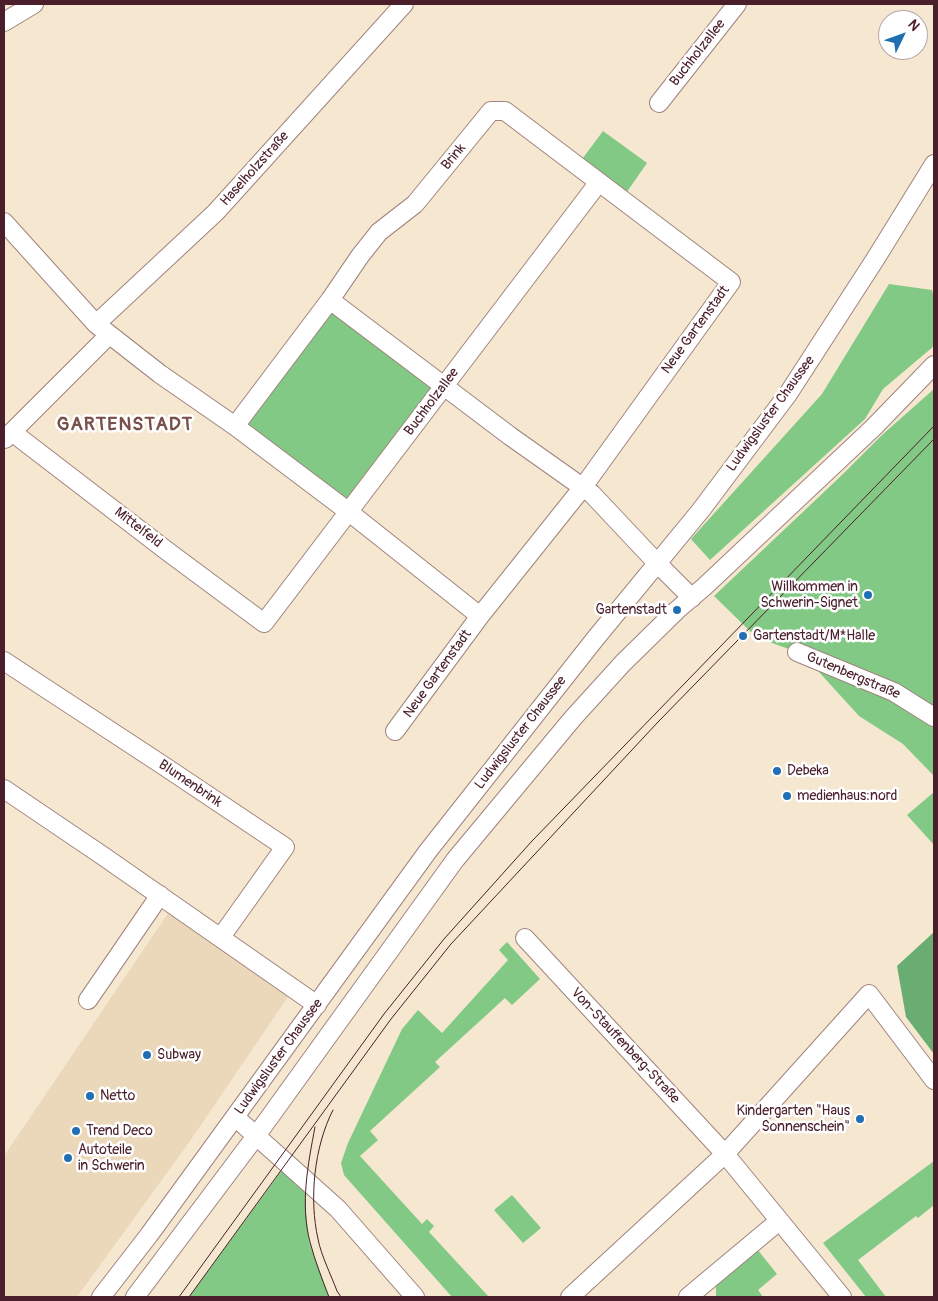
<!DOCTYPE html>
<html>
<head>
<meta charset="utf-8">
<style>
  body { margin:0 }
  #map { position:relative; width:938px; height:1301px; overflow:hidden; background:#f5e7d0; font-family:Pangolin,sans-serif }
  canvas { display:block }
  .frame { position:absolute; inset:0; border:5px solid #4a1f2b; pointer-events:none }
  .north { position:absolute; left:878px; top:10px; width:50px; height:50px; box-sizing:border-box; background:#fff; border:1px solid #b7a5aa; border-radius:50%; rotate:48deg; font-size:14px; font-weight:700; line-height:20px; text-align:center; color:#4a1f2b }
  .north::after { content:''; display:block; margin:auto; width:18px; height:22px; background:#1f6fb2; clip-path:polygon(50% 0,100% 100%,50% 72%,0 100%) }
</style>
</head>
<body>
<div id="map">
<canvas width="938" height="1301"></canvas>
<div class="frame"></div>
<div class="north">N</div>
</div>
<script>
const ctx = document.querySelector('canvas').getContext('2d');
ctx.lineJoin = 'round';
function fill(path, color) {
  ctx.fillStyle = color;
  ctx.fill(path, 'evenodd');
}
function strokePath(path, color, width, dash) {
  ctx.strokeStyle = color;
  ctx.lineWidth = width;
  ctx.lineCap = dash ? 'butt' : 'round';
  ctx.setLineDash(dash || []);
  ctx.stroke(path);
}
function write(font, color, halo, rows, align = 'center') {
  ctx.font = font + ' Pangolin,sans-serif';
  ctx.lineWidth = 5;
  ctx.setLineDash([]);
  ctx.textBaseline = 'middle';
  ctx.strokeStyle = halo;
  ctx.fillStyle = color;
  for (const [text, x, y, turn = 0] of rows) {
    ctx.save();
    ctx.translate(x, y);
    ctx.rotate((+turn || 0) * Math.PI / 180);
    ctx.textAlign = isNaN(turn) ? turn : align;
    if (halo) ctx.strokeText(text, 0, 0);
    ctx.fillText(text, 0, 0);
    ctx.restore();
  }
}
fill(new Path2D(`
  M175,903L294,988L190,1141L77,1297H4V1156Z`), '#ebd8ba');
fill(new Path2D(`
  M603,131L647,163L622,199L577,166Z
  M889,284L932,290L934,298V346L883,389L865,419L710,560L691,539L822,394Z
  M330,300L444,386L349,512L235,426Z
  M934,389V776L903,744L859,716L809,661L797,652L761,639L755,636L714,596L842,475L882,435Z
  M934,792V845L907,815Z
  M507,942L540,979L512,1005L505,998L435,1062L440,1067L370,1131L378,1140L360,1156L422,1224L427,1219L434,1226L429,1232L489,1297H452L344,1175L341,1163L348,1143L402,1029L418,1010L442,1033L508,960L499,950Z
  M934,1161V1205L918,1218L916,1216L858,1260L886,1297H866L823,1243Z
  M287,1163L306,1180V1213L309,1241L329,1297H189Z
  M512,1195L541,1228L523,1243L494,1210Z
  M757,1249L777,1274L758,1290L763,1297H716V1282Z`), '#82c985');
fill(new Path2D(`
  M934,932V1054L906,1017L897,966Z`), '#69ad72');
const minor = new Path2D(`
  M4,22L34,4
  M659,103L737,4
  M4,222L96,324L160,374L235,426L330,300L360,256L379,232L415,204L491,111H505L731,282L583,487L480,616L395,731
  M330,300L510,436L592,494L657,563L692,598
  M96,324L216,212L404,4
  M235,426L349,512L480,616
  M12,432L167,551L264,623L599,182
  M5,439L109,335
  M797,652L894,692L934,717
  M4,661L164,766L285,847L221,937
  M4,789L103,856L317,1005
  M525,938L725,1154L842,1297
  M88,1000L160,895
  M235,1117L338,1209L415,1297
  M101,1297L149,1235L428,851L595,639L701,510L788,394L876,258L934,164
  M135,1297L256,1136L455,860L573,718L623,663L677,610L704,587L874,427L934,365
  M570,1297L725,1154L869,994L934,1080
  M688,1297L779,1221`);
strokePath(minor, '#a0837e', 20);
strokePath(minor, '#fff', 18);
strokePath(new Path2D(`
  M333,1110C314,1147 309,1199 318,1239C321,1255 331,1275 337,1291L341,1297
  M315,1127C308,1164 300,1204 310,1242C315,1261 322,1279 329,1297
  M179,1297L384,1014L444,939L532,841L934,426
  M189,1297L391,1019L451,944L658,722L934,439`), '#4a1f2b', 1);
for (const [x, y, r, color] of [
  [868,595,5,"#1f6fb2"],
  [677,610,5,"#1f6fb2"],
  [743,636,5,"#1f6fb2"],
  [777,771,5,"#1f6fb2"],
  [787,796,5,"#1f6fb2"],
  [147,1055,5,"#1f6fb2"],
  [90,1096,5,"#1f6fb2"],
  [860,1119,5,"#1f6fb2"],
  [76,1131,5,"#1f6fb2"],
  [68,1158,5,"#1f6fb2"]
]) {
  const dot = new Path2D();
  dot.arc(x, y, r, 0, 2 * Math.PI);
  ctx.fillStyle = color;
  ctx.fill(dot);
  strokePath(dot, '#fff', 2);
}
write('14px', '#4a1f2b', '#fff', [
  ["Buchholzallee",698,53,-52],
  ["Brink",454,157,-51],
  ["Haselholzstraße",255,169,-48],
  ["Neue Gartenstadt",696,330,-54],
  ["Buchholzallee",432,402,-53],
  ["Ludwigsluster Chaussee",771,414,-54],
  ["Mittelfeld",138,528,38],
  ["Neue Gartenstadt",438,674,-54],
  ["Gutenbergstraße",853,676,23],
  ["Ludwigsluster Chaussee",521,733,-52],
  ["Blumenbrink",190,784,34],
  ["Von-Stauffenberg-Straße",625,1046,47],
  ["Ludwigsluster Chaussee",279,1057,-54]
]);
write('14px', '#4a1f2b', '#fff', [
  ["Willkommen in",858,587,"right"],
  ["Schwerin-Signet",858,603,"right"],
  ["Gartenstadt",667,610,"right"],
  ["Gartenstadt/M*Halle",753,636],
  ["Debeka",787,771],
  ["medienhaus:nord",797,796],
  ["Subway",157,1055],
  ["Netto",100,1096],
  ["Kindergarten \"Haus",850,1111,"right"],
  ["Sonnenschein\"",850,1127,"right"],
  ["Trend Deco",86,1131],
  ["Autoteile",78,1150],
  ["in Schwerin",78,1166]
], 'left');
ctx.letterSpacing = '1px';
write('bold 19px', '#785049', '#fff', [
  ["GARTENSTADT",125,425]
]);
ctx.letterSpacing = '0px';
</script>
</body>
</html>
